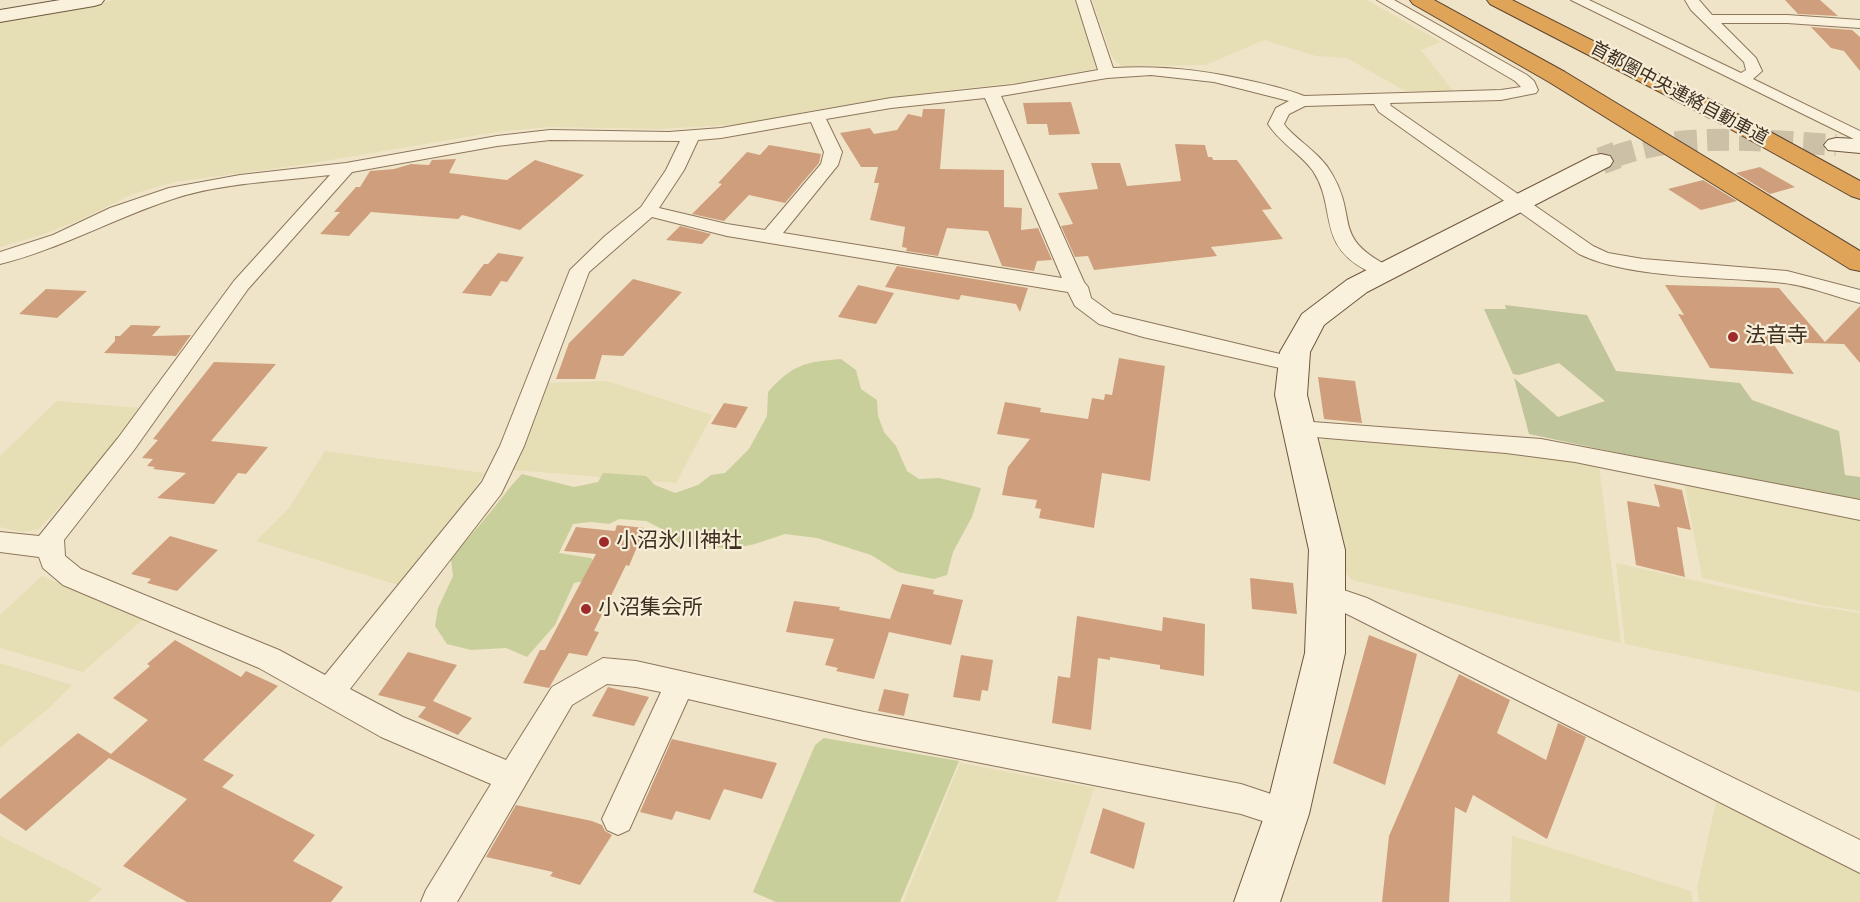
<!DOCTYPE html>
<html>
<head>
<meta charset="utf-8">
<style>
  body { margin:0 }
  canvas { display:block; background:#f0e4c8 }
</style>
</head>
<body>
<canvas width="1860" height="902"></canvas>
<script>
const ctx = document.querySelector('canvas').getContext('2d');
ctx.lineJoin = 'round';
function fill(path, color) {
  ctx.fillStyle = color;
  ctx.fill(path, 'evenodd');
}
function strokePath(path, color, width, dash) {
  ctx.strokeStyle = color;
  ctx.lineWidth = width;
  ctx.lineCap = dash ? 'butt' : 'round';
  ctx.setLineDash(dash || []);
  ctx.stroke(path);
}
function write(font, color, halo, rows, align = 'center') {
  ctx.font = font + ' "Source Serif 4","Noto Sans JP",serif';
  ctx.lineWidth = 4.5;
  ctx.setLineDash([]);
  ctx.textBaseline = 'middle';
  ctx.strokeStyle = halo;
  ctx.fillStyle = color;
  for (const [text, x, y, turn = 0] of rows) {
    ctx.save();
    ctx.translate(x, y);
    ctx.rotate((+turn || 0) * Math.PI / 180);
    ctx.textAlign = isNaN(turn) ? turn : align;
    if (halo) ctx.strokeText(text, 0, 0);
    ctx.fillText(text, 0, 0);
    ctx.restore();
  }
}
fill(new Path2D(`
  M116,0H1075L1098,68L1022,82L941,91L821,109L742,124L660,129L549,127L496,132L307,164L175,182L133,194L80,220L41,235L0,247V19Z
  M1092,0H1367L1441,42L1421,50L1453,91H1405L1347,58L1316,56L1264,40L1206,65L1121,66L1112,57Z
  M607,381L712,415L676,483L513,470L548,383Z
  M57,401L141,408L104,459L39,529L22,532L0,527V456Z
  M1326,439L1481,448L1599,465L1621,643L1352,580L1345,572L1316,444Z
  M325,451L485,473L458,513L398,585L256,541L290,507Z
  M1684,483L1860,520V611L1821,605L1702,578Z
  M1616,563L1800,604L1860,613V692L1625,644Z
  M42,576L143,619L83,672L0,648V615Z
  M0,663L72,685L49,708L0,748Z
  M960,763L1094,788L1057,902H903Z
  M1716,802L1860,873V902H1699L1697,888Z
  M0,836L70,871L102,889L88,902H0Z
  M1512,836L1691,891L1693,902H1510Z`), '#e6deb5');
fill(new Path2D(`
  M841,359L856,370L861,389L877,400L878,416L884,432L896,446L907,471L919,479L939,478L981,488L972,517L953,552L947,575L934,579L898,572L871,555L817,538L785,534L755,544L731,549L679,543L664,530L646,521L619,519L609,524L591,522L573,524L559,553L591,558L599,567L596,579L574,583L555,625L527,657L506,648L471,650L447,644L435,626L438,608L453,576L451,559C463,543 476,530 488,515C500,501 509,487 522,474L574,487L598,482L603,473L646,476L655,485L675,493L698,485L711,475L725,473L749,449L767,416L768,392C793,364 805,362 841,359Z
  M824,738L959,761L900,902H776L753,892L815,745Z`), '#c9cf9b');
fill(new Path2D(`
  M1505,305L1587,315L1616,371L1740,383L1752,400L1839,431L1845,475L1860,477V501L1802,492L1529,434L1514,378L1558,417L1605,401L1559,363L1519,375L1513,374L1484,309H1506Z`), '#bfc49a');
fill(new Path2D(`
  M1785,0H1820L1838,16L1798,14Z
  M1811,27L1852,30L1860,37V71L1844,51L1831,48Z
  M1071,102L1080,134L1049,135L1047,124H1027L1023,103Z
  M923,109H945L940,169L1004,170V207L1022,208L1021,230L1038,228L1052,260L1037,261L1034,271L1002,266L988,231L947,228L938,256L906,251L907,248L902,247L905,227L870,220L879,183H874L878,167H861L840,133L870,128L874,134L897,130L908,114L922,117Z
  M1175,144L1205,145L1208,157H1212L1213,160H1237L1272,209L1262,210L1283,239L1211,247L1217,256L1094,270L1088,256L1075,257L1061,226L1073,224L1058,193L1098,189L1091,163H1120L1127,186L1181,181Z
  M769,145L821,154L819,163L785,203L749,195L724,221L692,214L722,184L718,183L747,152L760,155Z
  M456,159L449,173L507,180L535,160L584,175L520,230L462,215L458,219L371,212L349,236L320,234L340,212H334L356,187H360L370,171L394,169L411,164L429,165L432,160Z
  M1760,167L1795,187L1770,194L1736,173Z
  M1703,180L1737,201L1701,210L1668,189Z
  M680,226L711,234L702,244L666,240Z
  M498,253L524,257L507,282L501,281L491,296L462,293L484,264H488Z
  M897,266L1028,288L1020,312L1016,304L961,295L959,300L885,287Z
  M633,279L682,292L623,356L602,355L595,379H556L569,343Z
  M858,285L894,293L876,324L838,317Z
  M1665,285L1779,288L1825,342L1860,306V363L1844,344L1772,342L1794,374L1710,368L1678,314L1684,315Z
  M46,289L87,291L57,318L19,314Z
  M131,325L161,326L152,336L191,335L176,356L104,353L115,341V336H120Z
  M1119,358L1165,366L1150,481L1102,473L1094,528L1039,518L1041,509L1035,508L1037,500L1002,495L1008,467L1030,439L997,434L1005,402L1041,408L1040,412L1088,419L1092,398L1104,400L1105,394L1112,395Z
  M214,362L276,364L211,441L268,447L246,474L238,473L214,504L157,498L186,473L153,469L155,467L147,466L153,459L142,458L158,440L153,439Z
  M1318,377L1355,381L1362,423L1324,419Z
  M724,403L748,407L736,428L711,424Z
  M1654,484L1682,490L1691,530L1677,527L1685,577L1636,565L1627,501L1660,507Z
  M617,525L645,528L629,566L626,565L594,631L599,632L587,656L569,653L549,688L523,683L540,650H545L596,554L564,551L576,527L615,531Z
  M170,536L218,550L177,591L147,583L151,579L131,574Z
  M1250,578L1293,583L1297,614L1252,609Z
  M902,584L934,590L933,594L963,600L951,645L889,632L874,679L836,671L838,668L825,665L834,639L786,632L794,601L840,607L839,610L890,619Z
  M1077,616L1162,631L1163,617L1205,624L1204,676L1160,669V665L1110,657V660L1098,658L1091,730L1052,723L1058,676L1070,678Z
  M1369,635L1417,654L1385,785L1333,763Z
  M175,640L241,677L246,671L278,686L203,760L234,775L222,787L315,835L293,861L343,887L331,902H187L123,866L187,799L109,758L26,831L0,813V799L78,733L111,754L148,720L113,698L150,666L147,664Z
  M408,652L457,665L433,701L472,718L458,735L418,717L426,707L378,695Z
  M961,655L993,660L988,691L982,690L980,701L953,697Z
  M1459,674L1510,700L1497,733L1546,760L1558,723L1586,737L1547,839L1473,795L1466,813L1455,807L1449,902H1382L1389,836Z
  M608,687L649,697L634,726L592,716Z
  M884,689L909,694L904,716L878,711Z
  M672,739L777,763L762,799L724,789L710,820L676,811L672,820L640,812Z
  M516,805L592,821L602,825L605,831L612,835L580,885L550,876L553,872L486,857Z
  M1103,808L1145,823L1134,869L1090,853Z`), '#cf9f7d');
strokePath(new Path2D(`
  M1613,157C1683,131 1762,141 1836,145`), '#ccc0a6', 22, [22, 10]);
strokePath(new Path2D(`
  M1601,161L1617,155`), '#ccc0a6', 27, [27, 14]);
const street = new Path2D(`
  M1076,0H1090L1113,68C1160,65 1205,70 1251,81C1269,85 1287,89 1304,96L1501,90L1521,87L1515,81L1377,0H1394L1527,75L1534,81L1538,90L1536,93L1501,100L1390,103L1391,106L1593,246L1608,253L1643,259L1787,271L1860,290V303C1835,297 1810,286 1784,283C1723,276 1633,280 1579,254L1379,112L1374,104L1305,106L1289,114L1284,124L1287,128C1302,144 1321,154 1332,174C1359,220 1330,237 1392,268L1395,272L1392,276C1382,279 1375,275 1366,270C1316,244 1337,207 1313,171C1300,153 1280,143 1268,124L1276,108L1289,101L1214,82L1151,75L1107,78L1001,96L1084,282L1088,287L1091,298L1113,314L1301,359L1304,364L1301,369L1293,371L1143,337L1099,324L1075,306L1068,292L727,236L652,217L589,272L524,446L501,494L350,689L403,717L506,760L552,687L603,658L636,661L864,712L1241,784L1298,803L1303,814L1298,825L1287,829L1241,814L864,740L688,699L629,830L618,835L607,830L602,819L661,692L636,687L607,684L572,705L457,902H421L426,890L491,784L381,737L259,668L63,585L43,568L39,557L0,552V532L39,536L118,438L234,281L330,175C282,181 221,183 176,198C116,217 61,249 0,264V252L53,235L110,208L169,188L240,175L346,163L497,136L550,130L669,132L721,128L891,98L1013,85L1098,70ZM985,98L1062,278L783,233L838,165L842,152L826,119L891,108ZM811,122L824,152L821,164L765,230L727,224L659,208L684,170L698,140L721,138ZM550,140L680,141L666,170L641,207L605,236L570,270L500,446L482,482L325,675L279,650L81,569L65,556L64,540L134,450L248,289L352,172L497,146Z
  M1571,0H1589L1741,73L1746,70L1744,62L1691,10L1685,0H1699L1712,15H1787L1860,20V28L1787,23H1721L1756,58L1762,71L1753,79L1860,131V142Z
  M1299,421L1541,439L1860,500V520L1575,462L1506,453L1291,435L1287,429L1291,423Z
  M1326,584L1367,598L1860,840V873L1347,614L1316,603L1312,595L1316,587Z`);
const secondary = new Path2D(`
  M60,0H104L101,4L94,6L0,22V10Z
  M1836,138L1860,139V153L1828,150L1824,145L1828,140Z
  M1601,154L1610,156L1613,161L1610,166L1367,292L1324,325L1310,352L1307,395L1345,550V653L1309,814L1280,902H1234L1265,814L1305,653L1309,550L1275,395L1280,352L1302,314L1347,280L1592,156Z`);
const highway = new Path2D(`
  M1410,0H1434L1565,72L1860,251V271L1850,269L1549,82L1413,4Z
  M1487,0H1512L1730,110L1860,181V199L1851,196L1714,120L1490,4Z`);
strokePath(street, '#8d765c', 2);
strokePath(secondary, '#6f573f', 2);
strokePath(highway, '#5b4430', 2);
fill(street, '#faf1dc');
fill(secondary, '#faf1dc');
fill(highway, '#e0a458');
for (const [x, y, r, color] of [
  [1733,337,6,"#9e2a2b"],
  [604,542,6,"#9e2a2b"],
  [586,609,6,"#9e2a2b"]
]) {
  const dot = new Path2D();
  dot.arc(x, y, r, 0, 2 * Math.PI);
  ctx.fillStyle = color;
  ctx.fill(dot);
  strokePath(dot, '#f7eed8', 2);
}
write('18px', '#3d2e20', '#f7eed8', [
  ["首都圏中央連絡自動車道",1679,94,28]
]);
write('21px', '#3d2e20', '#f7eed8', [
  ["法音寺",1745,337],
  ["小沼氷川神社",616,542],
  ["小沼集会所",598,609]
], 'left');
</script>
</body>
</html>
